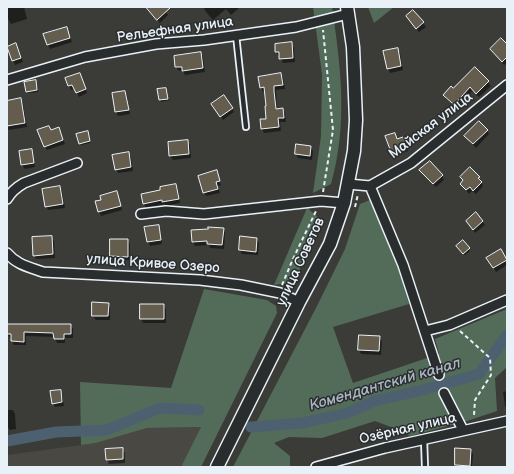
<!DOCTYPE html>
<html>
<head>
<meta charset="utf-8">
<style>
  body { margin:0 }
  #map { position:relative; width:514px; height:474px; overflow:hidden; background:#3b3b37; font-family:"Balsamiq Sans",sans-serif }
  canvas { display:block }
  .frame { position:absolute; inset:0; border:8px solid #e8f1f8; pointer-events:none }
</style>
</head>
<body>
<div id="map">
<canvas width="514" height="474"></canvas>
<div class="frame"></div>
</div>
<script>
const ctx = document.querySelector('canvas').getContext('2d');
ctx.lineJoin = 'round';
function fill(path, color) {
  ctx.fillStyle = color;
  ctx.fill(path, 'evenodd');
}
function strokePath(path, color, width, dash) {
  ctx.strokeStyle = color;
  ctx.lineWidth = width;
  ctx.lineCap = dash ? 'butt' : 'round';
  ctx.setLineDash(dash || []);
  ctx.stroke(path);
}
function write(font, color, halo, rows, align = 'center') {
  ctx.font = font + ' "Balsamiq Sans",sans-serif';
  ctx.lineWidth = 3;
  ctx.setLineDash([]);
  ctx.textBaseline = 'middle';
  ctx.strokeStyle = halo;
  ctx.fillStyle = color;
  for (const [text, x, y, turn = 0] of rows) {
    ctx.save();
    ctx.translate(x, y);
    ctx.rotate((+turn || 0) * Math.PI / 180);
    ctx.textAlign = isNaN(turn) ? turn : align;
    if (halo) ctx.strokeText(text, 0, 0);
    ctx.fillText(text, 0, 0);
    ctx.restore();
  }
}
fill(new Path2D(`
  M201,427L181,467H7V455L96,443L147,428Z`), '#4a4842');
fill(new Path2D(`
  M313,7H332C341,68 348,124 331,184L313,193L321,136L322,74Z
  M368,7H394L374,23Z
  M370,200L398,266L409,304L333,327L353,383L439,354L435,339L507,309V367L495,378L497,411L467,421L410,436L399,430L375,421L322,438L289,437L274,443L290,456V467H233L317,306L345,249L360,204Z
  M307,208L318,217L317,233L296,277L287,283L274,285Z
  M204,289L267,300L276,306L277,313L201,467H181L201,427L147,428L96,443L81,445L80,382L171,388Z`), '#536c5a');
fill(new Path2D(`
  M7,7H24L27,19L11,24L7,17Z
  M146,7H162L168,15L160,23Z
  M205,7H239V8L231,15L226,9L213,20L206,12L204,8Z
  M413,11L426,27L419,32L407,16Z
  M67,28L72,42L50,49L48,45Z
  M291,43L294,48L295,62L283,63L280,56H279L276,52Z
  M507,46V63L504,65L491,49Z
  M8,47L18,48L23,62L15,65Z
  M397,49L400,53L403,70L390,73L388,68Z
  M201,53L203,57L205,72L185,75L183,71H179L176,67Z
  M475,68L491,86L479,97L472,91L458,108L456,107L446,99L444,95L453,90Z
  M281,74L283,78L285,89L276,90L277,110L283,109L285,113L286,122H280L281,131L264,133L262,129L267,120L268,107L265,91L263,92L261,88Z
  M82,78L87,93L79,97L75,89L71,90L66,79Z
  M36,83L38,92L28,93L27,92Z
  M166,89L169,100L161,102L158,90Z
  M124,92L127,96L130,114L118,116L116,112L113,94Z
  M20,100L23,104L27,127L9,130L7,127V102Z
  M215,108H232L234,112L223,120Z
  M487,130L489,134L476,148L465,136Z
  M51,131L60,132L65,144L47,150L45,146Z
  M88,134L90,143L81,145L80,143Z
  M394,134L397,140L403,138L408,151L394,156L387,136Z
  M187,141L190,145L191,158L173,160L170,156Z
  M297,146L310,147L313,151L312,160L298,158L296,154Z
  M31,150L33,154L35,167L25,169L22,165Z
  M128,153L131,157L133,171L118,173L116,169Z
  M421,170L442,176L444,180L436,187Z
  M216,172L221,185L218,186L220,193L206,196L204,192Z
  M461,177H479L483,186L476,194L472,191L469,194L461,184L464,181Z
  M176,186L178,190L180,203L166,206L165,204L146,208L144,204L162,190Z
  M60,187L62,192L65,208L48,210L46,206Z
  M116,192L122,210L101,216L96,202L102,200Z
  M482,221L485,225L475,233L467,222Z
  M158,226L160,230L162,244L150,246L148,242L146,228Z
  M223,229L225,233L224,249L210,248L209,245L195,246L193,242Z
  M51,237L54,241L55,258L36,259L34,255Z
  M257,239L259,243L258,255L242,254L240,250Z
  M111,240H128L130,244V260H114L111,256Z
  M458,248L469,249L470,251L465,255Z
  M501,250L507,260V265L496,272L488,259Z
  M93,304H108L110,308V320H96L93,316Z
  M164,305L166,309V323H143L141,319Z
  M71,325L73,329V338H65V343H57L54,337L26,336V345H14L12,341V338H10L7,334Z
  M379,337L382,341L381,355L361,354L359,350Z
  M60,391L62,395L64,406L55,407L53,403Z
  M507,391V410L505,406L503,392Z
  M7,410H13L15,414L16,429L10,430L7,426Z
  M122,449L125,453V463L109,464L107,459Z
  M470,450L473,454L472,467H457L456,465Z`), '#0007');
strokePath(new Path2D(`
  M251,427L302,423L348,413L374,401L423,390L479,374L507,335
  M7,441L56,432L107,430L160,408L199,410`), '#4d6070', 11);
const building = new Path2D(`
  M146,7H171L157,20Z
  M413,10L424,22L416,29L406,16Z
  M67,27L70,38L47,45L43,34Z
  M501,38L507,44V57L502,62L490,49Z
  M292,42L293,58L279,59V52H275V44Z
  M16,43L21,58L12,61L7,47Z
  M398,48L401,66L387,69L383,51Z
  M201,52L203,68L182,71V67H175L174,56Z
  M475,67L489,81L476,94L470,87L455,104L452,103L443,95L451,86L453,88Z
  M80,73L86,89L76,93L72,85L68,86L65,78Z
  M281,73L283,85L274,86V91L276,109L283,108L284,118H278L279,127L261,129L260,119H266L265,106H266L264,87L260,88L258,77Z
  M36,80L37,90L26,92L24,82Z
  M166,88L168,99L159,100L157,89Z
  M125,91L129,110L115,112L112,93Z
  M224,95L233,108L220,117L211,104Z
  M21,98L25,123L7,126V101Z
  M479,121L488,130L473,144L464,136Z
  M49,126L51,130L59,127L63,140L44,147L37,130Z
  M88,131L90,141L79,144L76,134Z
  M395,133L397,139L403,137L407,147L391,152L385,136Z
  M188,140L189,154L169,156L168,142Z
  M296,144L311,146L310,156L295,154Z
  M32,149L34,163L21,165L19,151Z
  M129,152L131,167L115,170L112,155Z
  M430,161L443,175L433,184L419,170Z
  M470,167L480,177L478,178L482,182L473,191L470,187L466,190L460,184L463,180L460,177Z
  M217,170L220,181L216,182L218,189L203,193L198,176Z
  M176,184L179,199L162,202V200L143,204L141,194L160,190V187Z
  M60,186L63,204L45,207L42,189Z
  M117,191L121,206L98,212L95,201L101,200L100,196Z
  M476,212L483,221L473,230L466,221Z
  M159,225L161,240L147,242L144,227Z
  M208,227L224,228L222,245L207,244V241L192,242L191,230L208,229Z
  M52,236L53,254L33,256L32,237Z
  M240,236L257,238L256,252L239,250Z
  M110,239H128V257L110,256Z
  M463,240L470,248L463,254L456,246Z
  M501,249L507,260L493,268L486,258Z
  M92,302L109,303L108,316H92Z
  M140,304H164V319H140Z
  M7,324H71V334H64V339H54L53,333L24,332V342L11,341V334H7Z
  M359,335L380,336L379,351L358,350Z
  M61,390L62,402L52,404L50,391Z
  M123,448V459L106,460L105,449Z
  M455,448L471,449L470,466L455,465Z`);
fill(building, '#645d4d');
strokePath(building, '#e8f1f8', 1);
const lane = new Path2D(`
  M236,35L246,127
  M424,439L425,467`);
const street = new Path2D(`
  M7,80L85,57L156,44L204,40L296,27L348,14
  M348,184L370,186L403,265L439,375
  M370,186L411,163L507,85
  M7,199C11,192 17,187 24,183L77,163
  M141,214L166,211L204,214L321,201L344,203
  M7,253C17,265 29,267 43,272L200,280L241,285L280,293L299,302
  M425,331L449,325L507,300
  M444,393L463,430
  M316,467L385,448L507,421`);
const secondary = new Path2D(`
  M217,467L299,302L330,244L344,203L354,151L356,120L353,47L347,7`);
strokePath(lane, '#e8f1f8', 8);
strokePath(street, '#e8f1f8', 12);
strokePath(secondary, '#e8f1f8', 15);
strokePath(new Path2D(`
  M323,192L333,130L323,30
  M355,207L358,194
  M282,285L293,259L316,211
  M460,331L490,358L491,375L475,400L474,415`), '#e8f1f8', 2, [4, 3]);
strokePath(lane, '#2a2d2e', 4.5);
strokePath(street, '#2a2d2e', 9);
strokePath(secondary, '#2a2d2e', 12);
write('14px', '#e8f1f8', '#2a2d2e', [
  ["Рельефная улица",175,30,-8],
  ["Майская улица",431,126,-37],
  ["улица Советов",301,262,-65],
  ["улица Кривое Озеро",153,264,4],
  ["Озёрная улица",408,429,-13]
]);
write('italic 15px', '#aab7c2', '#2a2d2e', [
  ["Комендантский канал",385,385,-16]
]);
</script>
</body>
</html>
